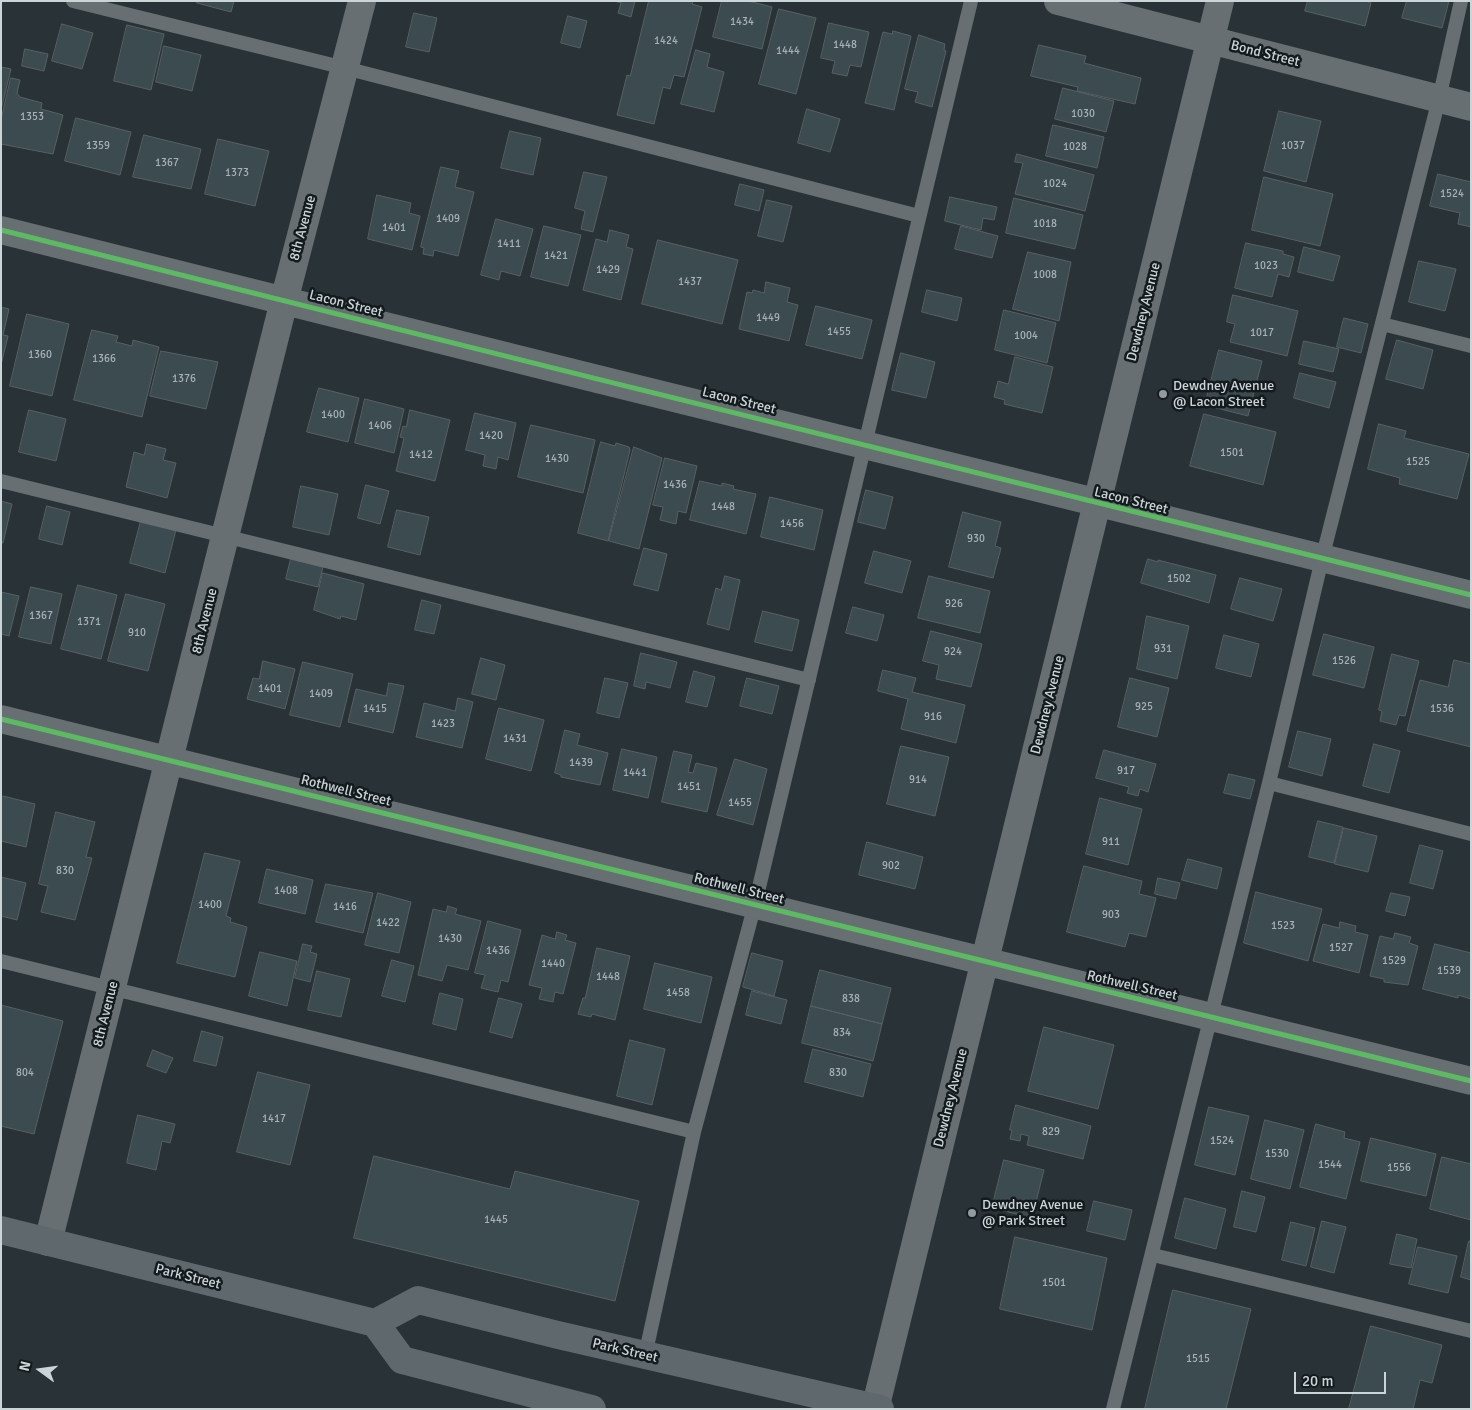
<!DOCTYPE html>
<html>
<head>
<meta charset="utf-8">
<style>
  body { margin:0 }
  #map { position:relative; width:1472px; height:1410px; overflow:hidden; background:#293236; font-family:Signika,sans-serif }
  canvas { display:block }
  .frame { position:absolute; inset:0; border:2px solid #cad5d8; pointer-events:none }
  .north { position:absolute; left:15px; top:1345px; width:50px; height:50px; -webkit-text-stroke:4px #141b1e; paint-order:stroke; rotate:284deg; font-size:14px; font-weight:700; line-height:20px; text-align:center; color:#cad5d8 }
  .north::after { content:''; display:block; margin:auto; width:18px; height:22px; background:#cad5d8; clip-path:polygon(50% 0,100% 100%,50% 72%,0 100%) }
  .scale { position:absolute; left:1294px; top:1372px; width:92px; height:22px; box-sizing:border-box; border:2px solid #cad5d8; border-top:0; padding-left:6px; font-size:15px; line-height:18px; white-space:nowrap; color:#cad5d8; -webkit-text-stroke:4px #141b1e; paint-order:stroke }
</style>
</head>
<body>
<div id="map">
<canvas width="1472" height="1410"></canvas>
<div class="frame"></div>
<div class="north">N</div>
<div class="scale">20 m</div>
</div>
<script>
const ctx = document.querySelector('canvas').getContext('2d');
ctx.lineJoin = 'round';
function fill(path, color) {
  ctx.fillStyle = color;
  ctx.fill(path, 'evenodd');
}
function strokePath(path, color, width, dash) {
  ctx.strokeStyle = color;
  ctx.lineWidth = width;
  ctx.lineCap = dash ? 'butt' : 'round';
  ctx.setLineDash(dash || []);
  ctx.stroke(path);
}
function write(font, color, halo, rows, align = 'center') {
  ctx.font = font + ' Signika,sans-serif';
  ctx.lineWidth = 5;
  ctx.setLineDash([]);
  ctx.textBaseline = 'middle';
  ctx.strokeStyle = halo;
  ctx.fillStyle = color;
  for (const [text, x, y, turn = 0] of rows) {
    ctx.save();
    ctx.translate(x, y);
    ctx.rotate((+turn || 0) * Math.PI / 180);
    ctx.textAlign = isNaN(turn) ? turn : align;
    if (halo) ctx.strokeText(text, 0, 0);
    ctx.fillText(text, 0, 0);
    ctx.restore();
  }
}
const building = new Path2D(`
  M197,1H234L231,12L197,3Z
  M613,1H635L631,17L618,13L621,3Z
  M649,1H693L692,4L702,7L684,77L674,75L670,89L663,87L654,124L617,115L627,75L630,76Z
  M722,1H748L772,7L762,49L713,37Z
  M1308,1H1366L1371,3L1365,26L1305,11Z
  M1407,1H1449L1442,28L1402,18Z
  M779,9L816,18L796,94L759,84Z
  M414,13L437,18L429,52L406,47Z
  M568,16L587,21L580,48L561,43Z
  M829,23L869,32L861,67L850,65L847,76L832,73L835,61L821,58Z
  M62,24L93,33L82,69L52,61Z
  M127,25L164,34L151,90L114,81Z
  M893,31L911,36L894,110L865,103L883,32L892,34Z
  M919,35L945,44L944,50L946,51L932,107L915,102L918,92L905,89Z
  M1039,45L1086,56L1084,63L1141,78L1135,104L1077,91L1078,87L1031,76Z
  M164,46L201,55L192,91L156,82Z
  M25,49L48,54L44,71L22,66Z
  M696,50L710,54L707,67L724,72L714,112L681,104Z
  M1,67L11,69L1,110Z
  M11,78L20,80L17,93L20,97L42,103L41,109L63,115L53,154L1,144V120Z
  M1063,88L1114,101L1106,132L1055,119Z
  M807,109L840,119L830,152L798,143Z
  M1279,111L1321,121L1306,182L1264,171Z
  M76,118L131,132L120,175L65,161Z
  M1053,125L1104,137L1097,168L1046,156Z
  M510,131L541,138L533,175L501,168Z
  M144,135L201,149L191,189L133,177Z
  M218,139L269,151L255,206L205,194Z
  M1017,154L1094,175L1085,211L1015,194L1023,163L1015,162Z
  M441,167L459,171L455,187L474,192L458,256L434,250L433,256L423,254L424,248L421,247Z
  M584,172L607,177L593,232L581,229L585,211L575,208Z
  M1438,174L1471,182V227L1458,224L1460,213L1430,206Z
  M1264,177L1333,194L1320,246L1252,230Z
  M740,184L764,190L759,211L735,205Z
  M377,195L411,203L409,213L420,216L412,250L368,239Z
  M950,197L997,207L994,220L983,218L981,230L945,221Z
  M1014,198L1083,215L1075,249L1006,233Z
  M767,200L792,206L783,242L758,236Z
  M496,219L533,229L520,276L501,271L499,280L481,275Z
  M544,226L581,235L568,286L531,277Z
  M961,226L998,236L992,258L955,249Z
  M610,230L629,235L626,247L633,249L621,300L583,290L596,239L607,242Z
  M658,240L738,260L722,324L642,304Z
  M1246,243L1283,251V254L1294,257L1289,277L1278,274L1272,297L1235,288Z
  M1304,247L1340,256L1333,281L1298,272Z
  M1028,252L1071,262L1059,321L1013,309Z
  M1419,261L1456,269L1445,311L1409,302Z
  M766,282L790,288L787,302L798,305L789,341L739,329L747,292L752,293L753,290L764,293Z
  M927,290L962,298L957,321L922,312Z
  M1233,295L1298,311L1287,356L1230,342L1235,324L1227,322Z
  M816,306L872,320L862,359L806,345Z
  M1,307L9,309L3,335L8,336L1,365Z
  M1004,310L1056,323L1047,363L995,350Z
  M27,314L69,324L52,396L10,386Z
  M1344,318L1368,324L1361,353L1337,347Z
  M92,330L118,336L116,342L132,346L133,340L159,347L142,417L74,400Z
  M1397,340L1433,350L1423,389L1386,379Z
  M1304,341L1339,349L1333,372L1299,364Z
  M1219,350L1262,361L1248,416L1205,405Z
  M161,351L218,362L206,409L150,396Z
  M901,353L935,362L926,398L892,390Z
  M1015,357L1053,367L1042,413L1004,404L1005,400L994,397L998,381L1008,384Z
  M1300,373L1336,382L1329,408L1294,398Z
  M319,388L359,398L348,442L307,432Z
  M365,399L404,409L394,453L355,443Z
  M29,410L66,419L56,461L19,452Z
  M410,410L450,420L435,481L396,471L404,438L400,437L403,426L406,427Z
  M475,413L516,423L508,460L498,457L496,469L483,466L485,455L466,450Z
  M1204,414L1276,432L1263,485L1190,466Z
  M1379,424L1406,431L1404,438L1469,454L1457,499L1399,484L1400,478L1368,469Z
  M531,425L595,440L583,493L518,477Z
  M601,442L615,446L616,443L629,447L630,450L608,541L578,533Z
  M147,444L166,449L163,460L176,463L167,498L126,487L134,452L144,455Z
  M634,447L662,458L639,549L609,541Z
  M665,458L697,466L686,513L678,511L676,524L660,520L663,507L653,505Z
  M700,481L722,486V483L734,486L733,489L756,494L746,534L690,520Z
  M366,485L389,491L380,524L358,518Z
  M301,486L338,494L329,535L293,527Z
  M866,490L893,497L885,529L858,522Z
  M770,497L823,510L814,550L761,537Z
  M1,501L12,504L3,543H1Z
  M47,506L70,512L62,545L39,539Z
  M397,510L429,517L420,555L388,547Z
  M963,512L1001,522L995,546L1001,548L993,578L949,567Z
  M141,521L176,530L165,573L130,563Z
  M644,548L667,554L658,591L634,585Z
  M874,551L911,561L902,593L865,583Z
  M291,559L323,567L318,587L286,579Z
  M1148,559L1158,562V560L1216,575L1209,603L1141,583Z
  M323,573L364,584L356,620L341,616L340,619L314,610Z
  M725,576L740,580L729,630L707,624L716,588L721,590Z
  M929,576L990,591L980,633L918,618Z
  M1240,578L1282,589L1273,621L1231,609Z
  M78,585L117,595L101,659L61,649Z
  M31,587L62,594L51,644L19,637Z
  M1,592L19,596L9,636L1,634Z
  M126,594L165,604L148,671L108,661Z
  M422,600L441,605L434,634L415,630Z
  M853,607L884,615L877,641L846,633Z
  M763,611L799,620L792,651L755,642Z
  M1147,616L1189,626L1177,679L1137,669Z
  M931,631L982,644L971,687L936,679L939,665L923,661Z
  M1324,634L1374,647L1364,688L1313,675Z
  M1224,635L1259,644L1251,677L1216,668Z
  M641,653L677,662L670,688L646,682L645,689L634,686Z
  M1392,654L1419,661L1405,716L1399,715L1396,725L1380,721L1382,711L1379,710Z
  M481,658L505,665L496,700L472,694Z
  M1454,660L1471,664V747L1407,731L1420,680L1448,687Z
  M263,661L295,669L285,709L247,699L253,678L259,679Z
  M303,662L353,674L340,727L290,715Z
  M883,670L916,678L912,692L965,705L956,743L901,729L908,699L878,691Z
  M694,671L715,677L707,707L686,702Z
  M605,678L628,683L619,718L597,713Z
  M747,678L779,686L772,714L740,706Z
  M1130,678L1169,688L1157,737L1118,727Z
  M389,683L404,686L393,733L348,722L356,689L386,696Z
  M458,698L473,702L462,748L416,737L424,703L455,711Z
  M499,708L544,720L531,771L486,759Z
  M565,730L580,734L577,745L608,753L600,785L561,777V775L555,773Z
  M1298,731L1331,739L1322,776L1289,767Z
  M1374,744L1400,751L1389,793L1363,786Z
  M901,746L949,757L935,816L887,804Z
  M622,749L657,757L648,798L613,790Z
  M1104,750L1156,764L1148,792L1140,789L1138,796L1127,793L1129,787L1096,778Z
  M674,751L692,755L688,772L693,773L696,763L717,768L707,812L662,802Z
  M735,759L767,769L753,825L717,815Z
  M1229,774L1255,780L1250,799L1224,793Z
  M3,796L35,804L26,847L1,841V798Z
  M1100,798L1142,809L1128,865L1086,854Z
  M56,812L95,822L86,857L92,858L75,920L41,912L48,886L39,884Z
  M1318,821L1343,827L1334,863L1309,857Z
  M1344,828L1377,836L1368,872L1335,864Z
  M867,842L923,857L915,889L859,875Z
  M1420,845L1443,851L1433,889L1410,883Z
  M205,853L240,861L226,916L231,918L230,922L247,927L235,977L177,963Z
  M1188,859L1222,868L1217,889L1182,880Z
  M1084,866L1142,881L1139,894L1156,898L1146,937L1129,933L1125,947L1067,932Z
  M267,869L313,880L305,914L259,903Z
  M1,877L26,883L17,920L1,916Z
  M1158,878L1180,883L1176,899L1155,894Z
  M326,884L373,893L363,933L316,922Z
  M1256,892L1322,909L1308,961L1244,943Z
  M378,893L411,902L399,953L365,945Z
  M1391,893L1410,897L1405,916L1386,911Z
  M448,906L457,909L455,914L481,921L468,970L447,965L442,981L418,975L433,909L446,912Z
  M488,921L521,930L508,982L501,980L498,992L481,988L485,975L475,973Z
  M1340,922L1356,926L1355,932L1368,935L1359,973L1313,961L1323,924L1339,928Z
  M557,932L567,935L565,940L576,943L563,994L555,992L553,1002L539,999L542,988L529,985L542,935L555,939Z
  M1395,933L1411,937L1409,943L1418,946L1408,985L1384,982V979L1370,976L1380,936L1393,939Z
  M303,944L312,946L310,952L317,954L310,982L295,978Z
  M1435,944L1471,953V999L1458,995V998L1423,989Z
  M597,948L630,956L615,1020L592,1014L591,1017L578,1014L583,998H585Z
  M260,952L297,961L287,1006L249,996Z
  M752,953L783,961L774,996L743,987Z
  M392,960L414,966L405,1002L382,996Z
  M655,963L712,977L701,1023L644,1009Z
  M820,970L891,988L882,1024L811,1006Z
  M317,971L350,979L341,1017L308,1010Z
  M752,991L787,1000L781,1024L746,1015Z
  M440,993L463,999L456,1030L433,1024Z
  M499,998L522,1004L512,1038L490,1032Z
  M1,1005L63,1021L34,1134L1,1126Z
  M811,1006L882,1024L873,1061L802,1043Z
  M1044,1027L1114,1045L1098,1109L1028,1091Z
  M202,1031L223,1037L216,1066L194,1061Z
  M630,1040L665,1049L652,1105L617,1096Z
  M813,1049L871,1064L863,1097L805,1082Z
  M153,1050L173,1058L166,1073L147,1066Z
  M258,1072L310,1085L290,1165L237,1152Z
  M1016,1105L1091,1126L1083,1159L1027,1145L1029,1136L1021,1134L1020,1141L1010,1139L1012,1130H1010Z
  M1209,1107L1249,1116L1235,1175L1195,1165Z
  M138,1115L175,1124L170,1143L162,1141L156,1170L127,1163Z
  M1265,1120L1304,1130L1290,1189L1251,1179Z
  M1316,1124L1345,1132L1344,1138L1360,1142L1346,1199L1300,1187Z
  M1371,1138L1436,1154L1426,1196L1361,1181Z
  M374,1156L510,1189L515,1171L639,1201L615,1301L354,1238Z
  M1442,1157L1471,1164V1220L1430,1209Z
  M1004,1160L1044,1170L1032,1218L992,1208Z
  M1242,1191L1265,1197L1256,1232L1234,1227Z
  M1185,1198L1226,1209L1216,1249L1175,1238Z
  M1094,1201L1132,1210L1125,1240L1087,1231Z
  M1322,1221L1346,1227L1334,1273L1311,1267Z
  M1291,1222L1315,1228L1306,1266L1282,1260Z
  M1397,1234L1417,1239L1411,1268L1390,1264Z
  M1015,1237L1107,1258L1092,1330L1000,1309Z
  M1469,1241H1471V1280L1461,1277Z
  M1418,1247L1457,1256L1448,1293L1409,1284Z
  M1173,1290L1251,1309L1226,1409H1145Z
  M1371,1326L1442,1345L1432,1383L1420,1380L1413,1409H1349Z`);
fill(building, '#3b4b50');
strokePath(building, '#586063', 1);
strokePath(new Path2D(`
  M73,1L345,68L919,216
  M1382,324L1471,346
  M1,481L809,680
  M1269,783L1471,834
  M1,961L694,1132
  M1153,1255L1471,1331
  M645,1356L694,1132L755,904L971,1
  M1113,1409L1269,783L1322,559L1439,99L1461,1`), '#676f72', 14);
strokePath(new Path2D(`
  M1058,1L1471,107
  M1,230C491,352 980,476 1471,595
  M1,719L1471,1081
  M48,1242L284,301L362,1`), '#676f72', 28);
strokePath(new Path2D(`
  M875,1409L1220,1`), '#676f72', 28);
strokePath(new Path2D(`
  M1,1230L375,1323L402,1360L592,1409
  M375,1323L418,1300L558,1335L880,1409`), '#5f686c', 28);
strokePath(new Path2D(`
  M1,230C491,352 980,476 1471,595
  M1,719L1471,1081`), '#5cba63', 5);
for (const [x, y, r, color] of [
  [1163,394,5,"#929c9f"],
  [972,1213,5,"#929c9f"]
]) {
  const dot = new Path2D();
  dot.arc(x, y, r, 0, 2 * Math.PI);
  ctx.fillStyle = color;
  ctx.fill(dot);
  strokePath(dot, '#141b1e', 2);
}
write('11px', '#a6b2b6', null, [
  ["1434",742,22],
  ["1424",666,41],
  ["1448",845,45],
  ["1444",788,51],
  ["1030",1083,114],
  ["1353",32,117],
  ["1359",98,146],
  ["1037",1293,146],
  ["1028",1075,147],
  ["1367",167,163],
  ["1373",237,173],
  ["1024",1055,184],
  ["1524",1452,194],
  ["1409",448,219],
  ["1018",1045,224],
  ["1401",394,228],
  ["1411",509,244],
  ["1421",556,256],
  ["1023",1266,266],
  ["1429",608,270],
  ["1008",1045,275],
  ["1437",690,282],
  ["1449",768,318],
  ["1455",839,332],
  ["1017",1262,333],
  ["1004",1026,336],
  ["1360",40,355],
  ["1366",104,359],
  ["1376",184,379],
  ["1400",333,415],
  ["1406",380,426],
  ["1420",491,436],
  ["1501",1232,453],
  ["1412",421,455],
  ["1430",557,459],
  ["1525",1418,462],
  ["1436",675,485],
  ["1448",723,507],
  ["1456",792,524],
  ["930",976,539],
  ["1502",1179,579],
  ["926",954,604],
  ["1367",41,616],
  ["1371",89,622],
  ["910",137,633],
  ["931",1163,649],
  ["924",953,652],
  ["1526",1344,661],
  ["1401",270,689],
  ["1409",321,694],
  ["925",1144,707],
  ["1415",375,709],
  ["1536",1442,709],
  ["916",933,717],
  ["1423",443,724],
  ["1431",515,739],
  ["1439",581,763],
  ["917",1126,771],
  ["1441",635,773],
  ["914",918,780],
  ["1451",689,787],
  ["1455",740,803],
  ["911",1111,842],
  ["902",891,866],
  ["830",65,871],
  ["1408",286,891],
  ["1400",210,905],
  ["1416",345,907],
  ["903",1111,915],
  ["1422",388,923],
  ["1523",1283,926],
  ["1430",450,939],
  ["1527",1341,948],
  ["1436",498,951],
  ["1529",1394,961],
  ["1440",553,964],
  ["1539",1449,971],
  ["1448",608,977],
  ["1458",678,993],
  ["838",851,999],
  ["834",842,1033],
  ["804",25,1073],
  ["830",838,1073],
  ["1417",274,1119],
  ["829",1051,1132],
  ["1524",1222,1141],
  ["1530",1277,1154],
  ["1544",1330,1165],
  ["1556",1399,1168],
  ["1445",496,1220],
  ["1501",1054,1283],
  ["1515",1198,1359]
]);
write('14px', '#cad5d8', '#141b1e', [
  ["Bond Street",1265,54,14],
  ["8th Avenue",303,228,-75],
  ["Lacon Street",346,304,14],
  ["Dewdney Avenue",1144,312,-76],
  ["Lacon Street",739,401,14],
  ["Lacon Street",1131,501,14],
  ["8th Avenue",205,621,-76],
  ["Dewdney Avenue",1048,705,-76],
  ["Rothwell Street",346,791,14],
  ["Rothwell Street",739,889,14],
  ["Rothwell Street",1132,986,13],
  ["8th Avenue",106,1014,-76],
  ["Dewdney Avenue",951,1098,-76],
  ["Park Street",188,1277,14],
  ["Park Street",625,1351,13]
]);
write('14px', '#cad5d8', '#141b1e', [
  ["Dewdney Avenue",1173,386],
  ["@ Lacon Street",1173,402],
  ["Dewdney Avenue",982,1205],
  ["@ Park Street",982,1221]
], 'left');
</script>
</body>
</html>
